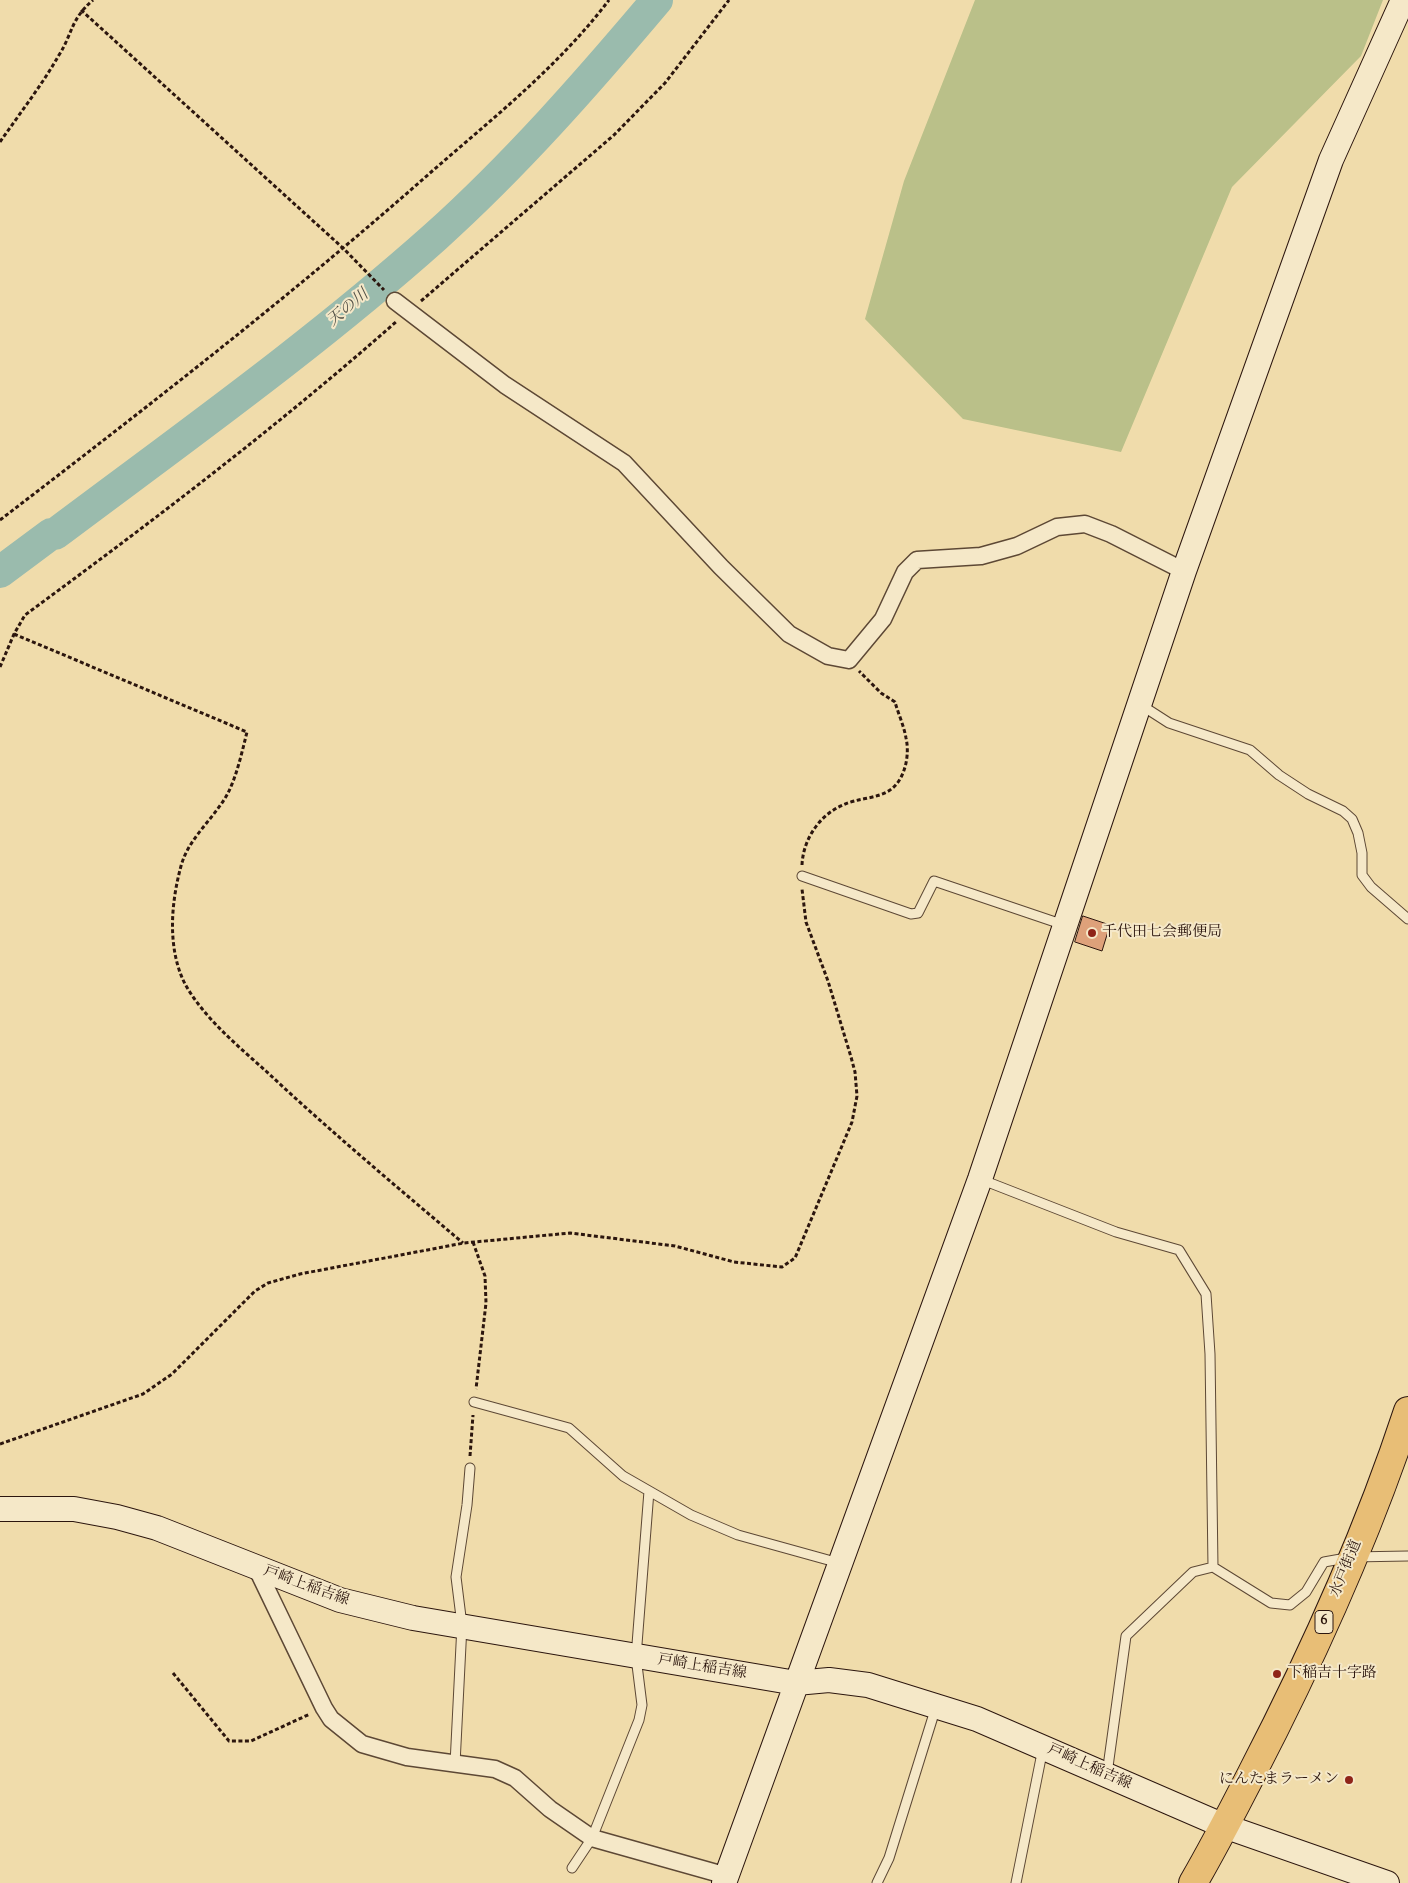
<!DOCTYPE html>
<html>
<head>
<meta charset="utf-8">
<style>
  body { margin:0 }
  canvas { display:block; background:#f0dcab }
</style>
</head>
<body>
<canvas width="1408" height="1883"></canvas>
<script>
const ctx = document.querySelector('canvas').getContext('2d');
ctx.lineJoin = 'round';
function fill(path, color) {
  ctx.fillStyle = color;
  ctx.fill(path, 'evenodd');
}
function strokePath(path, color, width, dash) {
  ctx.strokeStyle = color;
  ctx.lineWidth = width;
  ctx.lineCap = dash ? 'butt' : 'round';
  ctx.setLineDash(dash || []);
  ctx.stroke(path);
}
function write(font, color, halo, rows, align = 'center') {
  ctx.font = font + ' "Sorts Mill Goudy","Noto Serif JP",serif';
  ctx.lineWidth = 4;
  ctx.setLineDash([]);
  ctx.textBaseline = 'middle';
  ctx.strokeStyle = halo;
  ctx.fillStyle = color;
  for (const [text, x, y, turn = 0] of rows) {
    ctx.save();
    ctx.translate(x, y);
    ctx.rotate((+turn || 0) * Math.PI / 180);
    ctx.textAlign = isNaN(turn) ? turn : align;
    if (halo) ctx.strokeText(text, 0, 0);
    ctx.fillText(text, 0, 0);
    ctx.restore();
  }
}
fill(new Path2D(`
  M975,0H1383L1361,56L1232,187L1121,452L963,419L865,319L904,181Z`), '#bac089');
strokePath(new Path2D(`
  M0,572L51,534H55C183,438 315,344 435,237C516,164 587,83 657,0`), '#9abbad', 32);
const building = new Path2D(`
  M1083,916L1110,925L1102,951L1075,942Z`);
fill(building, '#dea17a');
strokePath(building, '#2c160e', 1);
const lane = new Path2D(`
  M1141,705L1169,723L1250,750L1279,775L1308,794L1343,811L1352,819L1358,833L1362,853V875L1371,887L1408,919
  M802,876L911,914L918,913L934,881L1064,925
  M980,1179L1116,1232L1179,1250L1206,1294L1210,1354L1213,1567
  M474,1402L569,1428L623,1476L691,1515L738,1535L839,1563
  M455,1764L462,1625L456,1577L467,1505L470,1468
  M1107,1774L1126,1636L1193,1572L1213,1567L1271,1603L1290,1605L1306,1592L1324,1562L1352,1557L1408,1556
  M572,1868L592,1838L639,1720L642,1705L636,1657L649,1491
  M877,1883L889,1858L936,1707
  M1016,1883L1043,1748`);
const street = new Path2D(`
  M395,301L505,385L624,463L721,567L789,634L828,656L849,660L883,619L905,572L917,560L981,556L1017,546L1057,527L1085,524L1111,534L1184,571
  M257,1569L324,1708L331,1719L362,1744L407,1757L495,1769L515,1778L550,1809L592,1838L727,1876`);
const secondary = new Path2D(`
  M0,1509H74L117,1517L157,1528L340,1600L413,1618L796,1683L829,1680L868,1685L977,1719L1224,1826L1387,1883
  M724,1883L980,1179L1184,571L1331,160L1403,0`);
const highway = new Path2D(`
  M1193,1883C1214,1847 1233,1810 1252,1773C1312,1657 1367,1536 1408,1411`);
strokePath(lane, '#5d4835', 11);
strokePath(street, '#5d4835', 19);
strokePath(secondary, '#2c160e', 26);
strokePath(highway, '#2c160e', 30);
strokePath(new Path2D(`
  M81,10L344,249L384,290
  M0,142C20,113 42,85 59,55C73,33 70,20 93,0
  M421,301L614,135L665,83L729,0
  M0,520C146,408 292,295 430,173C492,119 559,66 609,0
  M14,634L247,732C242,752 237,775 228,793C214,819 189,837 181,866C171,903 167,948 185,984C204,1018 238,1046 267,1072C330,1131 397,1187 463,1243
  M0,667L14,634L25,615C153,521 278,426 397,321
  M802,865C803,840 819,815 843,805C857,798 877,799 890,790C905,780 910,755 906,738C904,726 898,713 895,702L881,693L859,671
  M473,1242L485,1276L486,1303L476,1389
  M0,1444L143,1394L172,1374L255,1291L268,1283L300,1274L464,1243L570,1233L675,1246L734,1262L782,1267L795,1258L852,1122L857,1096L855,1072L851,1057L828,981L806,922L802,889
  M470,1456L473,1415
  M173,1673L229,1741H251L310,1714`), '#2c160e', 3, [4, 2.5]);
strokePath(lane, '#f5e8c8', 9);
strokePath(street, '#f5e8c8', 16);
strokePath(secondary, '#f5e8c8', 24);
strokePath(highway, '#e8be76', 28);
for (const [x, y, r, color] of [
  [1092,933,5,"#8f2418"],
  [1277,1674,5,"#8f2418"],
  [1349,1780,5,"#8f2418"]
]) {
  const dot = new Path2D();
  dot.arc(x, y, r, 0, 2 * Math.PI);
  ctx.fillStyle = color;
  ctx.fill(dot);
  strokePath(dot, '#f5e8c8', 2);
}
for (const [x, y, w] of [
  [1324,1622,18]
]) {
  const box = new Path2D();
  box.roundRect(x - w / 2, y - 11.5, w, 23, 4);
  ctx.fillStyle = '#f5e8c8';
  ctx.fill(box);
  strokePath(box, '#2c160e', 1);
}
write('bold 14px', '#2c160e', null, [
  ["6",1324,1622]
]);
write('15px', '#2c160e', '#f5e8c8', [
  ["千代田七会郵便局",1102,933],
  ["下稲吉十字路",1287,1674],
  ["にんたまラーメン",1339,1780,"right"]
], 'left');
write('15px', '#2c160e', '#f5e8c8', [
  ["水戸街道",1347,1569,-68],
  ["戸崎上稲吉線",306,1587,20],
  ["戸崎上稲吉線",702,1668,9],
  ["戸崎上稲吉線",1089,1768,24]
]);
write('italic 16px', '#525046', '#f5e8c8', [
  ["天の川",349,309,-40]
]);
</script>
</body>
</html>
